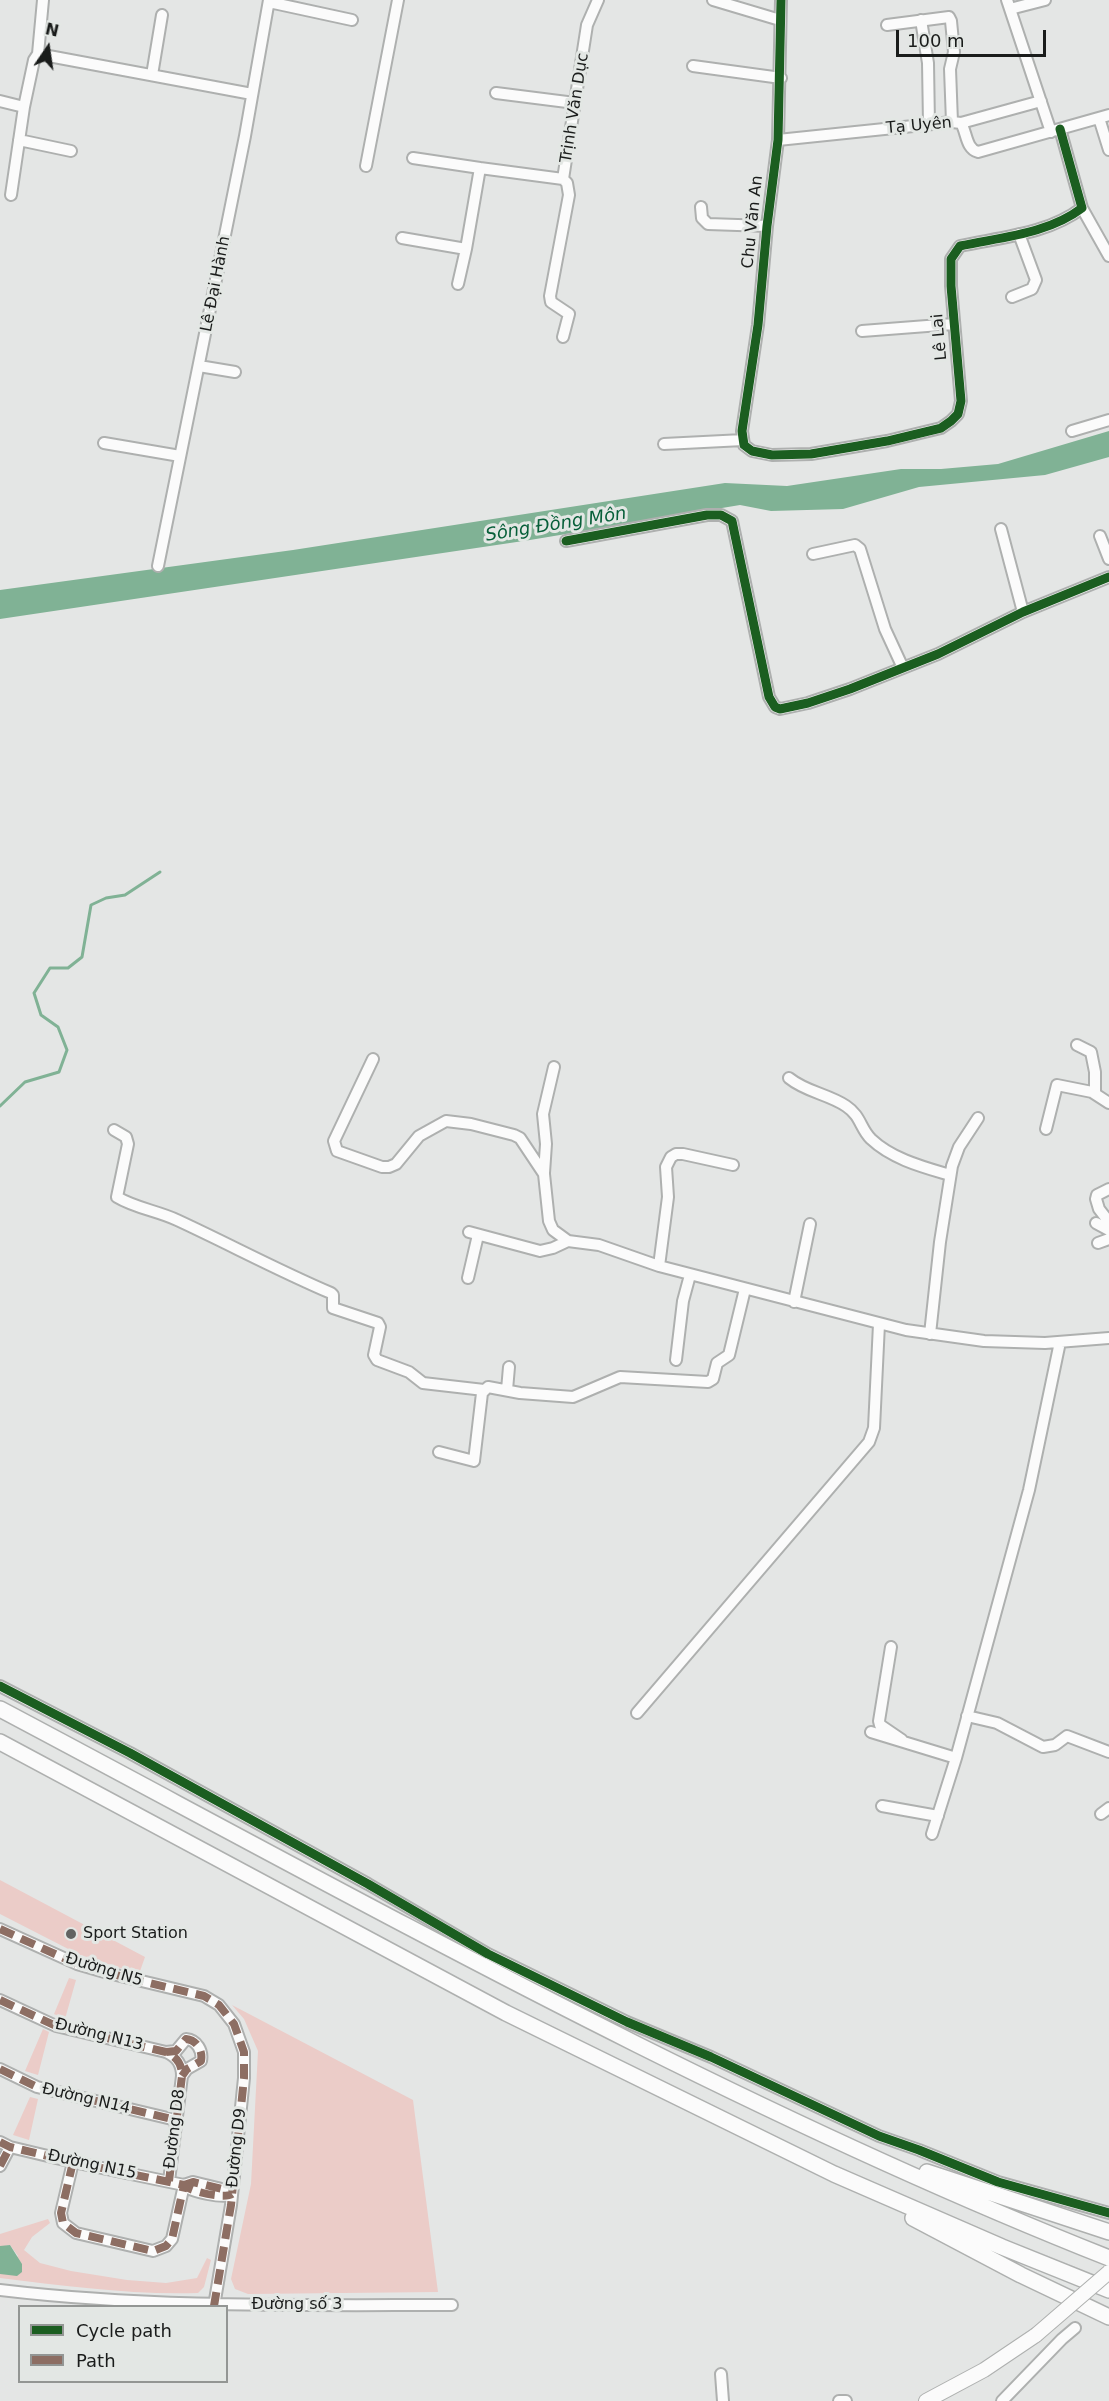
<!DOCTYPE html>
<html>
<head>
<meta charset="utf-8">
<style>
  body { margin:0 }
  #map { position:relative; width:1109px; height:2401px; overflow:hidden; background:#e4e6e5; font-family:"DejaVu Sans",sans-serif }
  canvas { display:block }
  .legend { position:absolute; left:18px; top:2305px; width:210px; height:78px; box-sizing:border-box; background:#e3e7e4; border:2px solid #939694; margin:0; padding:8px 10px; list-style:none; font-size:18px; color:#1a1c1b }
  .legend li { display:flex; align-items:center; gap:12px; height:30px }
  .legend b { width:30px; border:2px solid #939694 }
  .north { position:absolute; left:18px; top:18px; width:60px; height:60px; -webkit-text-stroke:4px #e3e7e4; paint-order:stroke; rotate:13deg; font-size:16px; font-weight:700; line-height:24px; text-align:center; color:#1a1c1b }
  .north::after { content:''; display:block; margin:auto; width:21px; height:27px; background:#1a1c1b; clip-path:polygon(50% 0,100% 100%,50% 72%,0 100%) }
  .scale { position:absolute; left:896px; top:30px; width:150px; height:27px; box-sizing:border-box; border:3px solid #1a1c1b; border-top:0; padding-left:8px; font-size:18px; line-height:21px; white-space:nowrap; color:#1a1c1b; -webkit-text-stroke:4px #e3e7e4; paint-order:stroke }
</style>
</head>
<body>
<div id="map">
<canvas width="1109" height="2401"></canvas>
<ul class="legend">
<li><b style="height:8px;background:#1b5e20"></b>Cycle path</li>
<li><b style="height:8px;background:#8d6e63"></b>Path</li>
</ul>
<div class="north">N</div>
<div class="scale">100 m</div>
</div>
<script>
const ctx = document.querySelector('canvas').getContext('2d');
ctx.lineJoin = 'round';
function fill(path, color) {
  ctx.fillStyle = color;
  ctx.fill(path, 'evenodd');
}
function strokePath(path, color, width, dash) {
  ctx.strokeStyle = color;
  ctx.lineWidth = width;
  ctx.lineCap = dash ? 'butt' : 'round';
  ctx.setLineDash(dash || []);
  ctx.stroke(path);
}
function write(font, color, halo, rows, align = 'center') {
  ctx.font = font + ' "DejaVu Sans",sans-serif';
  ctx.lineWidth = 6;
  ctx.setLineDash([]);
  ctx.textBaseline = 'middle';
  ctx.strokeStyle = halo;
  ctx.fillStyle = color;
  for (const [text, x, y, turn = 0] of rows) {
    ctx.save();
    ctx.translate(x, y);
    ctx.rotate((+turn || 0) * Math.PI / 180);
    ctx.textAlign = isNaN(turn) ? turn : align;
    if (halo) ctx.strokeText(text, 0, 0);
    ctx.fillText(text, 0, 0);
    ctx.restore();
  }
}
fill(new Path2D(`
  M0,1880L145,1957L139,1974L80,1955L0,1914Z
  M69,1978L76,1980L65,2019L54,2014Z
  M232,2005L413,2100L438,2292L248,2294L235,2289L231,2279L251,2184L258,2051L244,2019Z
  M43,2029L49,2032L38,2075L25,2071Z
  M30,2097L38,2099L29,2140L13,2135Z
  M48,2219L50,2223L32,2237L24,2250L40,2263L71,2271L127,2280L166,2283L197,2278L207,2258L211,2260L204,2287L198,2293C132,2295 65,2286 0,2278V2271L18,2256L10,2245L0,2247V2234Z`), '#ebccc8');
fill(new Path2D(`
  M1109,431V457L1045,475L919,487L843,509L771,511L740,505L530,540L0,619V590L293,550L725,483L787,486L901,469H941L998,464Z
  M10,2245L22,2264V2272L17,2276L0,2274V2246Z`), '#80b295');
strokePath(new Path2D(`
  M0,1106L25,1082L59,1072L67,1050L58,1027L41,1015L34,993L50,968H68L82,957L91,905L106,898L125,895L160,872`), '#80b295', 3);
const minor = new Path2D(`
  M713,0L780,20
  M781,0L778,140L767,226L758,325L742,431L744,445L752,451L772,455L811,454L887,441L941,428L951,421L958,414L961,401L951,286V259L960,246C1002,237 1048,234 1082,208L1060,129
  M1007,0L1051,132
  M269,2L352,20
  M1010,9L1045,0
  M921,20L928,63L929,124
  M887,25L949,17L951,21L954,52L950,69L952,122
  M38,54L252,94
  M693,66L781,78
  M152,75L162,15
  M496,93L575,103
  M0,101L24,107
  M1099,118L1109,150
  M961,123L1041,101
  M19,140L71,151
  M778,140L952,122L961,123C967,133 966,149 978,152L1109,115
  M413,158L480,168
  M366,166L398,0
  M563,179L587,25L598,0
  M11,195L24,107L34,60L38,54L43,0
  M701,207L702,218L708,224L767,226
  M1082,208L1109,256
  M402,238L466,249L480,168L563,179
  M458,284L466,249
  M1012,297L1032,289L1036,280L1019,234
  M862,331L953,324
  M563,337L569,314L551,302L550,296L569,195L567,183L563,179
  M199,366L235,372
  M1072,431L1109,420
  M104,443L180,456
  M664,444L743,440
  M1001,529L1023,612
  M1100,536L1109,559
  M566,541L707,515H721L732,521L769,697L775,707L780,709L808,703L850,689L938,654L1023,612L1109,577
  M813,554L855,545L860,549L885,629L903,668
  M158,566L245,136L269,0
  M1077,1045L1091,1052L1095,1072V1094
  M373,1059L334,1141L337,1151L382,1167H389L396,1164L419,1136L446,1121L471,1124L514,1135L520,1138L544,1174L549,1221L553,1230L568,1241
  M789,1078C806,1092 828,1094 846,1106C861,1116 860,1128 871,1139C892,1159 923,1167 950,1175
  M1046,1129L1057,1085L1092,1092L1109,1103
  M114,1130L126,1137L128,1144L117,1197C135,1208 158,1211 177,1220C229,1244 279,1271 331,1293L333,1295V1308L378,1323L380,1327L374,1355L377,1360L409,1372L423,1383L484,1390
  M544,1173L546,1144L543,1114L554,1067
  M1109,1189L1097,1195L1096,1199L1099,1209L1109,1222
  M1096,1223L1109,1230
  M469,1232L540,1251L553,1248L568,1241L599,1245L659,1266L906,1330L984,1341L1045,1343L1109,1338
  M1098,1243L1109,1239
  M659,1266L668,1197L666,1167L671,1157L676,1154H683L733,1165
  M468,1278L478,1235
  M794,1302L810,1224
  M930,1334L940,1242L952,1166L959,1147L978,1118
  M676,1360L683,1301L690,1275
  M507,1390L509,1367
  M439,1452L474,1461L482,1393L488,1387L520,1393L573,1397L620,1377L708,1382L713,1379L717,1363L729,1355L745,1289
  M891,1647L879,1721L880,1725L902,1740
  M0,1686L130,1753L368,1884L488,1954L627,2022L711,2057L879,2136L919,2150L998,2182L1109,2213
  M637,1713L869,1442L874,1428L879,1324
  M967,1716L997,1723L1043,1747L1055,1745L1067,1736L1109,1752
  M871,1732L956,1758
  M882,1806L938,1816
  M1101,1814L1109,1808
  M932,1834L956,1758L1029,1490L1060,1342
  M0,1929L77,1964L108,1973L204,1996L219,2005L234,2024L244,2052V2078L231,2205L214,2306
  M0,2000L56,2026L166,2052C177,2057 182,2064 182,2076L169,2181
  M166,2052L176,2051L186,2039C197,2040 203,2051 201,2061L187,2069L182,2076
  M0,2069L37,2087L176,2120
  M0,2142L10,2147L73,2162L184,2185C190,2192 225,2199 232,2194
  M73,2162L61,2213L63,2223L76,2233L153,2251L166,2246L172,2239L184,2185
  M0,2166L10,2147
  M184,2185L193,2182L230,2191
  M0,2290C150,2308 300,2305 452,2305
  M721,2374L723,2401
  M839,2401H846
  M1002,2401L1062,2339L1075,2328`);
const major = new Path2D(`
  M926,2401L984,2370L1036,2335`);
const highway = new Path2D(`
  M0,1709C364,1902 725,2106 1109,2258
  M0,1742L506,2013L834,2174L1002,2247L1109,2290
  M927,2172L1109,2232
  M913,2218L1021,2275L1109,2317`);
strokePath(minor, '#aeb0af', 14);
strokePath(major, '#aeb0af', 16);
strokePath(highway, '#aeb0af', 18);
strokePath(minor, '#fbfbfb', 10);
strokePath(major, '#fbfbfb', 14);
strokePath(highway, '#fbfbfb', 15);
const majorBridge = new Path2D(`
  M1036,2335L1109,2272`);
strokePath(majorBridge, '#aeb0af', 16, []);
strokePath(majorBridge, '#fbfbfb', 14);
strokePath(new Path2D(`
  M0,1929L77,1964L108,1973L204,1996L219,2005L234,2024L244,2052V2078L231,2205L214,2306
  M0,2000L56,2026L166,2052C177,2057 182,2064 182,2076L169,2181
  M166,2052L176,2051L186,2039C197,2040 203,2051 201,2061L187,2069L182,2076
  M0,2069L37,2087L176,2120
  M0,2142L10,2147L73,2162L184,2185C190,2192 225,2199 232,2194
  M73,2162L61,2213L63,2223L76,2233L153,2251L166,2246L172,2239L184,2185
  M0,2166L10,2147
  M184,2185L193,2182L222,2189`), '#8d6e63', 8, [15, 8]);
strokePath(new Path2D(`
  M781,0L778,140L767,226L758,325L742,431L744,445L752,451L772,455L811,454L887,441L941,428L951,421L958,414L961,401L951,286V259L960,246C1002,237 1048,234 1082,208L1060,129
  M566,541L707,515H721L732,521L769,697L775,707L780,709L808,703L850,689L938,654L1023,612L1109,577
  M0,1686L130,1753L368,1884L488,1954L627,2022L711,2057L879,2136L919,2150L998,2182L1109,2213`), '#1b5e20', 9);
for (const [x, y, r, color] of [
  [71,1934,6,"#616362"]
]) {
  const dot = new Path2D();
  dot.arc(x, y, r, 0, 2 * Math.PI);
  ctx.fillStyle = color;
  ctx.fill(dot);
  strokePath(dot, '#e3e7e4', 2);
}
write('16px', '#1a1c1b', '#e3e7e4', [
  ["Trịnh Văn Dục",575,108,-81],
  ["Tạ Uyên",919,126,-5],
  ["Chu Văn An",753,222,-84],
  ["Lê Đại Hành",216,284,-79],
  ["Lê Lai",940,337,-95],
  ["Đường N5",104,1970,17],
  ["Đường N13",99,2035,14],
  ["Đường N14",86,2099,13],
  ["Đường D8",175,2129,-83],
  ["Đường D9",237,2148,-84],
  ["Đường N15",92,2165,12],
  ["Đường số 3",297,2305]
]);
write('16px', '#1a1c1b', '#e3e7e4', [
  ["Sport Station",83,1934]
], 'left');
write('italic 18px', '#075f39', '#e3e7e4', [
  ["Sông Đồng Môn",556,525,-9]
]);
</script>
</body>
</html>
